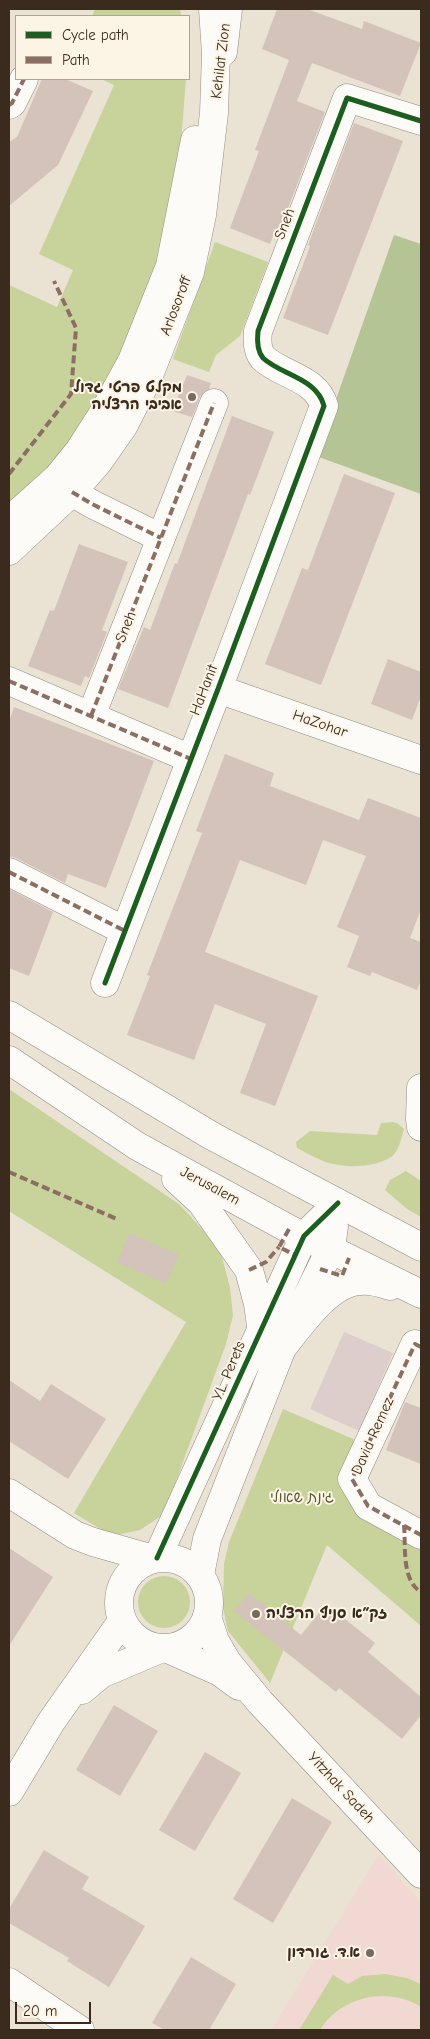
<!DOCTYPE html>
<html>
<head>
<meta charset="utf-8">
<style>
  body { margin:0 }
  #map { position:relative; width:430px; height:2039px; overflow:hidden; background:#eae2d3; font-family:"Comic Neue",sans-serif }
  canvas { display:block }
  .frame { position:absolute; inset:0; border:10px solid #3b2a1e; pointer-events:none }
  .legend { position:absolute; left:15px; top:15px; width:175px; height:65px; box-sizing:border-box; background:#fcf5e5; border:1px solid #afa495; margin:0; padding:6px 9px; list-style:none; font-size:15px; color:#3b2a1e }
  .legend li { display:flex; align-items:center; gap:10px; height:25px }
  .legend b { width:25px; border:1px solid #afa495 }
  .scale { position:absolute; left:15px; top:2002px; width:76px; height:22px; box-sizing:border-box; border:2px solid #3b2a1e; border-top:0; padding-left:6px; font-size:15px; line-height:18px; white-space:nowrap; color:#3b2a1e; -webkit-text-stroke:4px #fcf5e5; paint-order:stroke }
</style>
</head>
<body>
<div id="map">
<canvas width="430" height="2039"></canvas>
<div class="frame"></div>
<ul class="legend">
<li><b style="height:6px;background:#1b5e20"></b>Cycle path</li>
<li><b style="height:6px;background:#8d6e63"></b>Path</li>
</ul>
<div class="scale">20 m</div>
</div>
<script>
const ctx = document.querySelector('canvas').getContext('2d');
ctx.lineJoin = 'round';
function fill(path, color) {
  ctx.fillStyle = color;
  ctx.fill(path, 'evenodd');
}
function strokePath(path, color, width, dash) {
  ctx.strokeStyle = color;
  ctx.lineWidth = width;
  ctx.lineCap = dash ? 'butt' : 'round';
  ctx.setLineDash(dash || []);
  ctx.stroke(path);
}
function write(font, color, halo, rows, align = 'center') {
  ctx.font = font + ' "Comic Neue","Playpen Sans Hebrew",sans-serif';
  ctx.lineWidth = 4;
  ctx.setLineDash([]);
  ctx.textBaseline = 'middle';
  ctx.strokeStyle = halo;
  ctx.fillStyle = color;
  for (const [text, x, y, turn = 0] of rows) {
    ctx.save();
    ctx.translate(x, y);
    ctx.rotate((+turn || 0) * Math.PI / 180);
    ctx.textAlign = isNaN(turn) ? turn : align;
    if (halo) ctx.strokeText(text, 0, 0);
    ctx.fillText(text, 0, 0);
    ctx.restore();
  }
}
fill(new Path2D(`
  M379,1854L421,1903V2030H271Z`), '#f1d8d2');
fill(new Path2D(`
  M344,1332L393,1353L359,1431L310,1409Z`), '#ddcecc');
fill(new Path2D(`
  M95,9H180L181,16H92Z
  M101,79H186L180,155L164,265L92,416L42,477L9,509V285L57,307L73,270L39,254L114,85Z
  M215,242L268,262L240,336L216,355L209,372L173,359Z
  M9,1089L179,1204L203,1230L221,1253L230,1288L233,1315L226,1344L164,1514L140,1530L112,1536L74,1513L186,1322L9,1211Z
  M393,1122L397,1123L404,1129C401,1138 399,1152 391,1157C373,1168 348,1168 329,1163C318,1160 307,1153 297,1148L296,1142L310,1131L377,1135L381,1123Z
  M406,1171L421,1181V1217L407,1209L385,1190L390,1180Z
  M283,1409L365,1444L350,1479L421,1538V1626L327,1545L270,1683L228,1631L223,1608L224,1564L229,1542Z
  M138 1602a26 26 0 1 1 52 0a26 26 0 1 1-52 0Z
  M385,1974L407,1978L421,1984V2007C388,1986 341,1996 320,2030H299L333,1975L348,1984L362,1976Z`), '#c7d39b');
fill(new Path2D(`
  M394,235L421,244V494L316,456Z`), '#b4c494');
fill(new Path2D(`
  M277,9H307L362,29L364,21L421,43L400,96L312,63L297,101L325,112L278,234L274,233L270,244L230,228L259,151L255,150L289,60L262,49Z
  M42,79H65L93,91L58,165L9,206V142L17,137Z
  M354,123L403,141L328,335L283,318L310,246L308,245Z
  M187,375L211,383L209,389L200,397L192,417L172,411Z
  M232,416L274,432L250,495L248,494L168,708L118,689L144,627L150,630L175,563L177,564Z
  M344,474L395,493L321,685L265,664L302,568L308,570Z
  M79,544L128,562L102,630L107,632L89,678L85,676L81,686L28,666L50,610L54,611Z
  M388,659L421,672V696L412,720L371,704Z
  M14,707L154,761L106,888L68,874L65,883L16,858L9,856V722Z
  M225,754L274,773L270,786L359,820L368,798L421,818V909L410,938L421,942V980L417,990L372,972L370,976L347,967L359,936L337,927L366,856L323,840L306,885L240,860L205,952L318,996L275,1106L240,1093L266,1024L215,1004L194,1060L127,1035L150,976L147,975L202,833L196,831Z
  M9,889L53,912L29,976L9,968Z
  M130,1233L179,1255L166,1284L117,1262Z
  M9,1380L40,1401L51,1384L106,1419L68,1479L9,1441Z
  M405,1402L421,1408V1464L386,1450Z
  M9,1548L53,1577L9,1646Z
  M249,1593L301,1635L326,1604L375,1643L368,1652L421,1697V1715L402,1739L339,1688L336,1692L234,1611Z
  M114,1705L158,1731L120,1796L76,1770Z
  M205,1752L241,1773L195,1851L159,1830Z
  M292,1798L332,1822L273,1923L233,1899Z
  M44,1850L89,1877L82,1889L145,1926L109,1987L67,1961L69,1958L9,1923V1909Z
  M191,1957L236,1984L209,2030H165L152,2023Z`), '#d3c3bb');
const minor = new Path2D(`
  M9,105L12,103L24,79
  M72,492L92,504L161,538
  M9,681L191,759
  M218,689L421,760
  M91,716L214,403
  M9,872L125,931
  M105,983L218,689L324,406C317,378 281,375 263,358C257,351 257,340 258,331L347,98L421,121
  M421,1088L420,1119L421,1127
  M421,1347L415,1344L352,1479L368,1506L421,1535
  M9,1493L75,1535L93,1542L153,1559
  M207,1617L215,1641L227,1662L260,1702L421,1874
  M168,1649L220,1672L239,1686
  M9,1982L80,2030`);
const tertiary = new Path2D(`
  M223,52L228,9
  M119 1603a45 45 0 1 1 90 0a45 45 0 1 1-90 0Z
  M157,1558L304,1236L338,1203
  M200,1575L207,1539L282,1348L331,1248L334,1226
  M82,1690L101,1674L160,1649
  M9,1792L51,1722L122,1621`);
const secondary = new Path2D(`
  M9,521L57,478L79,451L104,412L132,361L170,266L195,140
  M9,551L72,492L99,461L124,425L147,380L190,272L202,215L214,113L216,54L213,9
  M9,1015L212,1136L421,1247
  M9,1060L137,1146L289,1229L421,1294
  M176,1179L201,1202L249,1270L258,1304L261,1326
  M282,1348C300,1326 329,1282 360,1281C369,1280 381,1283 390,1286`);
strokePath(minor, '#948d83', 29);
strokePath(tertiary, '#948d83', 29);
strokePath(secondary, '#948d83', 29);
strokePath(minor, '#fcfbf8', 28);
strokePath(tertiary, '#fcfbf8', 28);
strokePath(secondary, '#fcfbf8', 28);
strokePath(new Path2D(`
  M9,105L12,103L24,79
  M9,474L71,394L76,328L54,281
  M72,492L92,504L161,538
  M9,681L191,759
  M91,716L214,403
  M9,872L125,931
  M9,1172L119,1220
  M289,1229L279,1247L295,1255
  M320,1269L342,1276L349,1258
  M249,1270L266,1262L279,1247
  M421,1347L415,1344L352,1479L368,1506L421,1535
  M404,1525C406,1546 401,1580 421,1592`), '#8d6e63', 4, [8, 4]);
strokePath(new Path2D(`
  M105,983L218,689L324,406C317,378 281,375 263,358C257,351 257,340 258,331L347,98L421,121
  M157,1558L304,1236L338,1203`), '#1b5e20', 5);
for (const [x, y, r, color] of [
  [192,397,5,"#786a5d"],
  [256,1614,5,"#786a5d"],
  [370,1953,5,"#786a5d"]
]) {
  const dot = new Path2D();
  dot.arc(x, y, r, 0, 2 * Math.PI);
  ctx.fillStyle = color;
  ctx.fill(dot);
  strokePath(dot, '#fcf5e5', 2);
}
write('15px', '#3b2a1e', '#fcf5e5', [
  ["Kehilat Zion",221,61,-83],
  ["Sneh",285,224,-69],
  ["Arlosoroff",176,306,-69],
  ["Sneh",126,627,-68],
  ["HaHanit",204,690,-69],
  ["HaZohar",320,724,19],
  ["Jerusalem",210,1186,28],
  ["Y.L. Perets",229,1371,-67],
  ["David Remez",373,1436,-66],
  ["Yitzhak Sadeh",341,1788,47]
]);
write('bold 15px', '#3b2a1e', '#fcf5e5', [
  ["מקלט פרטי גדול",182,388],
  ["אביבי הרצליה",182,405],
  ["זק״א סניף הרצליה",266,1614,"left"],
  ["א.ד. גורדון",360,1953]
], 'right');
write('15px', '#5c5936', '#fcf5e5', [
  ["גינת שאולי",302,1498]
]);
</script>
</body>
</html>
